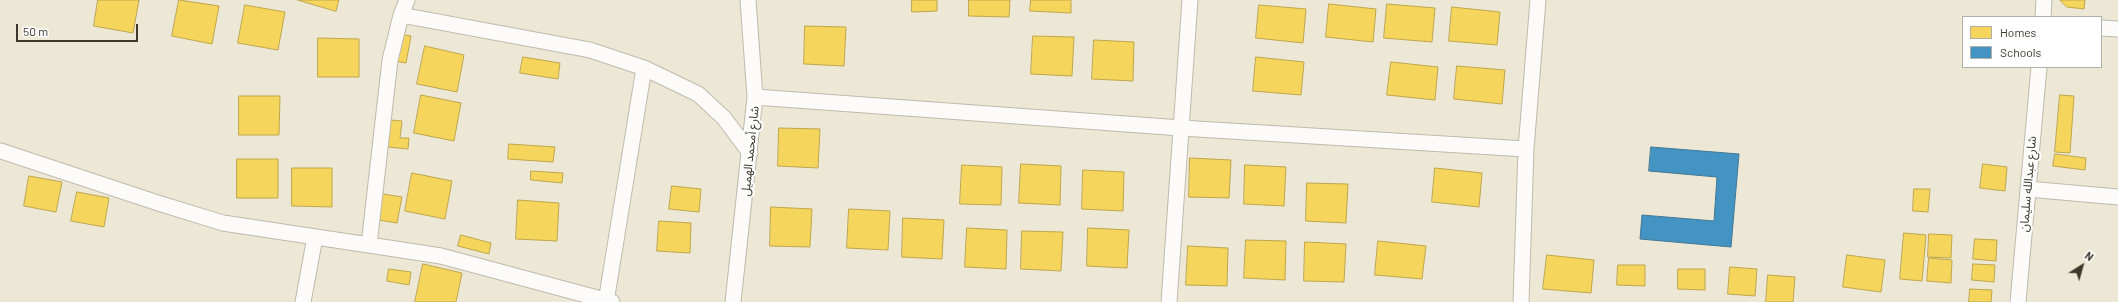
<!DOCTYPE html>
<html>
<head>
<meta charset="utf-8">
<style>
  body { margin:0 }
  #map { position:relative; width:2118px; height:302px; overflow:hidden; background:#ede7d5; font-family:Barlow,sans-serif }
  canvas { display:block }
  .legend { position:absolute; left:1962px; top:16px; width:140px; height:52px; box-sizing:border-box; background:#fff; border:1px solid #b1afaa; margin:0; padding:5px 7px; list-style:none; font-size:12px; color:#3b372a }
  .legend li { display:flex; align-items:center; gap:8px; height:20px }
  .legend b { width:20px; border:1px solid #b1afaa }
  .north { position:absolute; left:2062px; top:246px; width:40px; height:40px; -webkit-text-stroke:3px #fff; paint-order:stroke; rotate:37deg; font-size:11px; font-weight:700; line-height:16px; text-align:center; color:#3b372a }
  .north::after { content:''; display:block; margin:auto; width:14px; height:18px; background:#3b372a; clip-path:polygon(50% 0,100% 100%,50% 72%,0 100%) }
  .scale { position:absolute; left:16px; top:24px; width:122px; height:18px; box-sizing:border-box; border:2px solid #3b372a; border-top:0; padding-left:5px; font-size:12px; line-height:14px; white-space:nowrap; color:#3b372a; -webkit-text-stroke:3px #fff; paint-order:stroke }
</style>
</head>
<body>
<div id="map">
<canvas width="2118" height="302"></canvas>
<ul class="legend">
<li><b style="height:11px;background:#f6d55c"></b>Homes</li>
<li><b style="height:11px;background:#4393c3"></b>Schools</li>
</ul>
<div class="north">N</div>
<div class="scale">50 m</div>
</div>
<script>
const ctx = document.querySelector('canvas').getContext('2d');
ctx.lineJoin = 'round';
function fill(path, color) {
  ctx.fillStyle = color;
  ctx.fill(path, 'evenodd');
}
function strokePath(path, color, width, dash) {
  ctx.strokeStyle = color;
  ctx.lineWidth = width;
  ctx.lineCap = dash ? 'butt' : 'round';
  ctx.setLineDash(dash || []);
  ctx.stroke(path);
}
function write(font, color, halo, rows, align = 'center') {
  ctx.font = font + ' Barlow,"Noto Sans Arabic",sans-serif';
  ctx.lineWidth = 4;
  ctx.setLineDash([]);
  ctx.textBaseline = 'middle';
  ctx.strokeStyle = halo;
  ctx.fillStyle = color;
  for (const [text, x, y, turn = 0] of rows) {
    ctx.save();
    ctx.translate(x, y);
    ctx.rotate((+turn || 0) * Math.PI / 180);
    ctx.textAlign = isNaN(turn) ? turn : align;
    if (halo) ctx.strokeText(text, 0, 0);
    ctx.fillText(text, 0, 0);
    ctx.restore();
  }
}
const homes = new Path2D(`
  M98,0H139L133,33L94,26Z
  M179,0L219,6L212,44L172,36Z
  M298,0H339L336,11Z
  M912,0H937V11L912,12Z
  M969,0H1010L1009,17L969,16Z
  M1031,0H1071V13L1030,11Z
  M2060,0H2085L2084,9L2067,7Z
  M1329,4L1376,9L1373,42L1326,37Z
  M1387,4L1435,8L1432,42L1384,38Z
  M245,5L285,12L278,50L238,43Z
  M1259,5L1306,9L1303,43L1256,38Z
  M1452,7L1500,12L1497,45L1449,41Z
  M805,26L846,27L844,66L804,64Z
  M399,34L411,36L406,63L395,61Z
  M1033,36L1074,37L1072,76L1031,74Z
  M318,38L359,39V77H318Z
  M1094,40L1134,42L1133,81L1092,79Z
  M425,46L464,55L457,92L417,84Z
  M523,57L560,63L558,79L520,73Z
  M1256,57L1304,62L1301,95L1253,91Z
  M1391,62L1438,67L1435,100L1387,95Z
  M1457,66L1505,70L1502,104L1454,99Z
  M421,95L461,103L454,141L414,133Z
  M2060,95L2074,96L2070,153L2055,152Z
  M239,96H280L279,135H239Z
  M390,120L402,121L400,138H409L408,149L388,147Z
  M779,128L820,129L818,168L778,166Z
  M509,144L555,147L553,162L508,159Z
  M2055,154L2086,158L2085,170L2053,166Z
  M1190,158L1231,160L1229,198L1189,197Z
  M237,159H278V198H237Z
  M1021,164L1061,166L1060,205L1019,203Z
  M1983,164L2007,167L2005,191L1980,188Z
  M962,165L1002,167L1001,205L960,204Z
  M1245,165L1286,167L1284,206L1244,204Z
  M292,168H332V207L292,206Z
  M1435,168L1482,173L1479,207L1432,202Z
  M1083,170L1124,172L1123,211L1082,209Z
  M531,171L563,173L562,183L531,180Z
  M412,173L452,181L445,219L405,211Z
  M29,176L62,182L56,212L24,206Z
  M1307,183L1348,184L1346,223L1306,221Z
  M672,186L701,189L699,212L669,209Z
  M1914,189H1930L1928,212L1913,211Z
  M77,192L109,198L104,227L71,221Z
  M383,194L402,197L397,223L378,220Z
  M518,200L559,203L557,241L516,239Z
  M771,207L812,209L810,247L770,246Z
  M849,209L890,211L888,250L847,248Z
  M903,218L944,220L942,259L902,257Z
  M659,221L691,223L690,253L657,251Z
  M967,228L1007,230L1006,269L965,267Z
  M1088,228L1129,230L1127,268L1087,266Z
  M1022,231L1063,232L1061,271L1021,269Z
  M1904,233L1926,235L1922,281L1900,279Z
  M1929,234L1952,235L1951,258L1928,257Z
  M461,235L491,243L489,254L458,246Z
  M1975,239L1997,240L1996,261L1973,259Z
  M1246,240L1286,241L1285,280L1244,278Z
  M1378,241L1426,246L1422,279L1375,275Z
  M1305,242L1346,244L1344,282L1304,281Z
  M1188,246L1228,248L1227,286L1186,285Z
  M1547,255L1594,260L1591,293L1543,289Z
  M1847,255L1885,260L1881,292L1843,287Z
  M1929,258L1952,260L1951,283L1927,281Z
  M423,264L462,273L456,302H415Z
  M1973,264L1995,265L1994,282L1972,280Z
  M1618,265H1645V286L1617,285Z
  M1730,267L1757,269L1755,296L1728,294Z
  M389,269L411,272L409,285L387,281Z
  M1678,269H1705V290L1678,289Z
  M1768,275L1795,277L1793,302H1766Z
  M1970,289L1992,290L1991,302H1969Z`);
fill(homes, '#f6d55c');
strokePath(homes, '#bea64d', 1);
const schools = new Path2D(`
  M1651,147L1739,154L1731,247L1640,239L1642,215L1714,221L1717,177L1649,171Z`);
fill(schools, '#4393c3');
strokePath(schools, '#417795', 1);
const minor = new Path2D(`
  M407,0L401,15L390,60L369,245L441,256L612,302
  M401,15L590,50L644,68L698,94L724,118L750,153
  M2043,17L2044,0
  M2101,28L2118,29
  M755,97L1181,128L1526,149
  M1,151L158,203L223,223L369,245
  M2028,189L2118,197
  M303,302L315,237
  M606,302L644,68
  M733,302L755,97L748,0
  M1169,302L1190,0
  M1521,302L1526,149L1538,0
  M2018,302L2039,67`);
strokePath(minor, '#bfbaac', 17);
strokePath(minor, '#fcfbf9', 15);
write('12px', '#3b372a', '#fff', [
  ["شارع أمحمد الهميل",750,151,-84],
  ["شارع عبدالله سليمان",2028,184,-85]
]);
</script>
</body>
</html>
